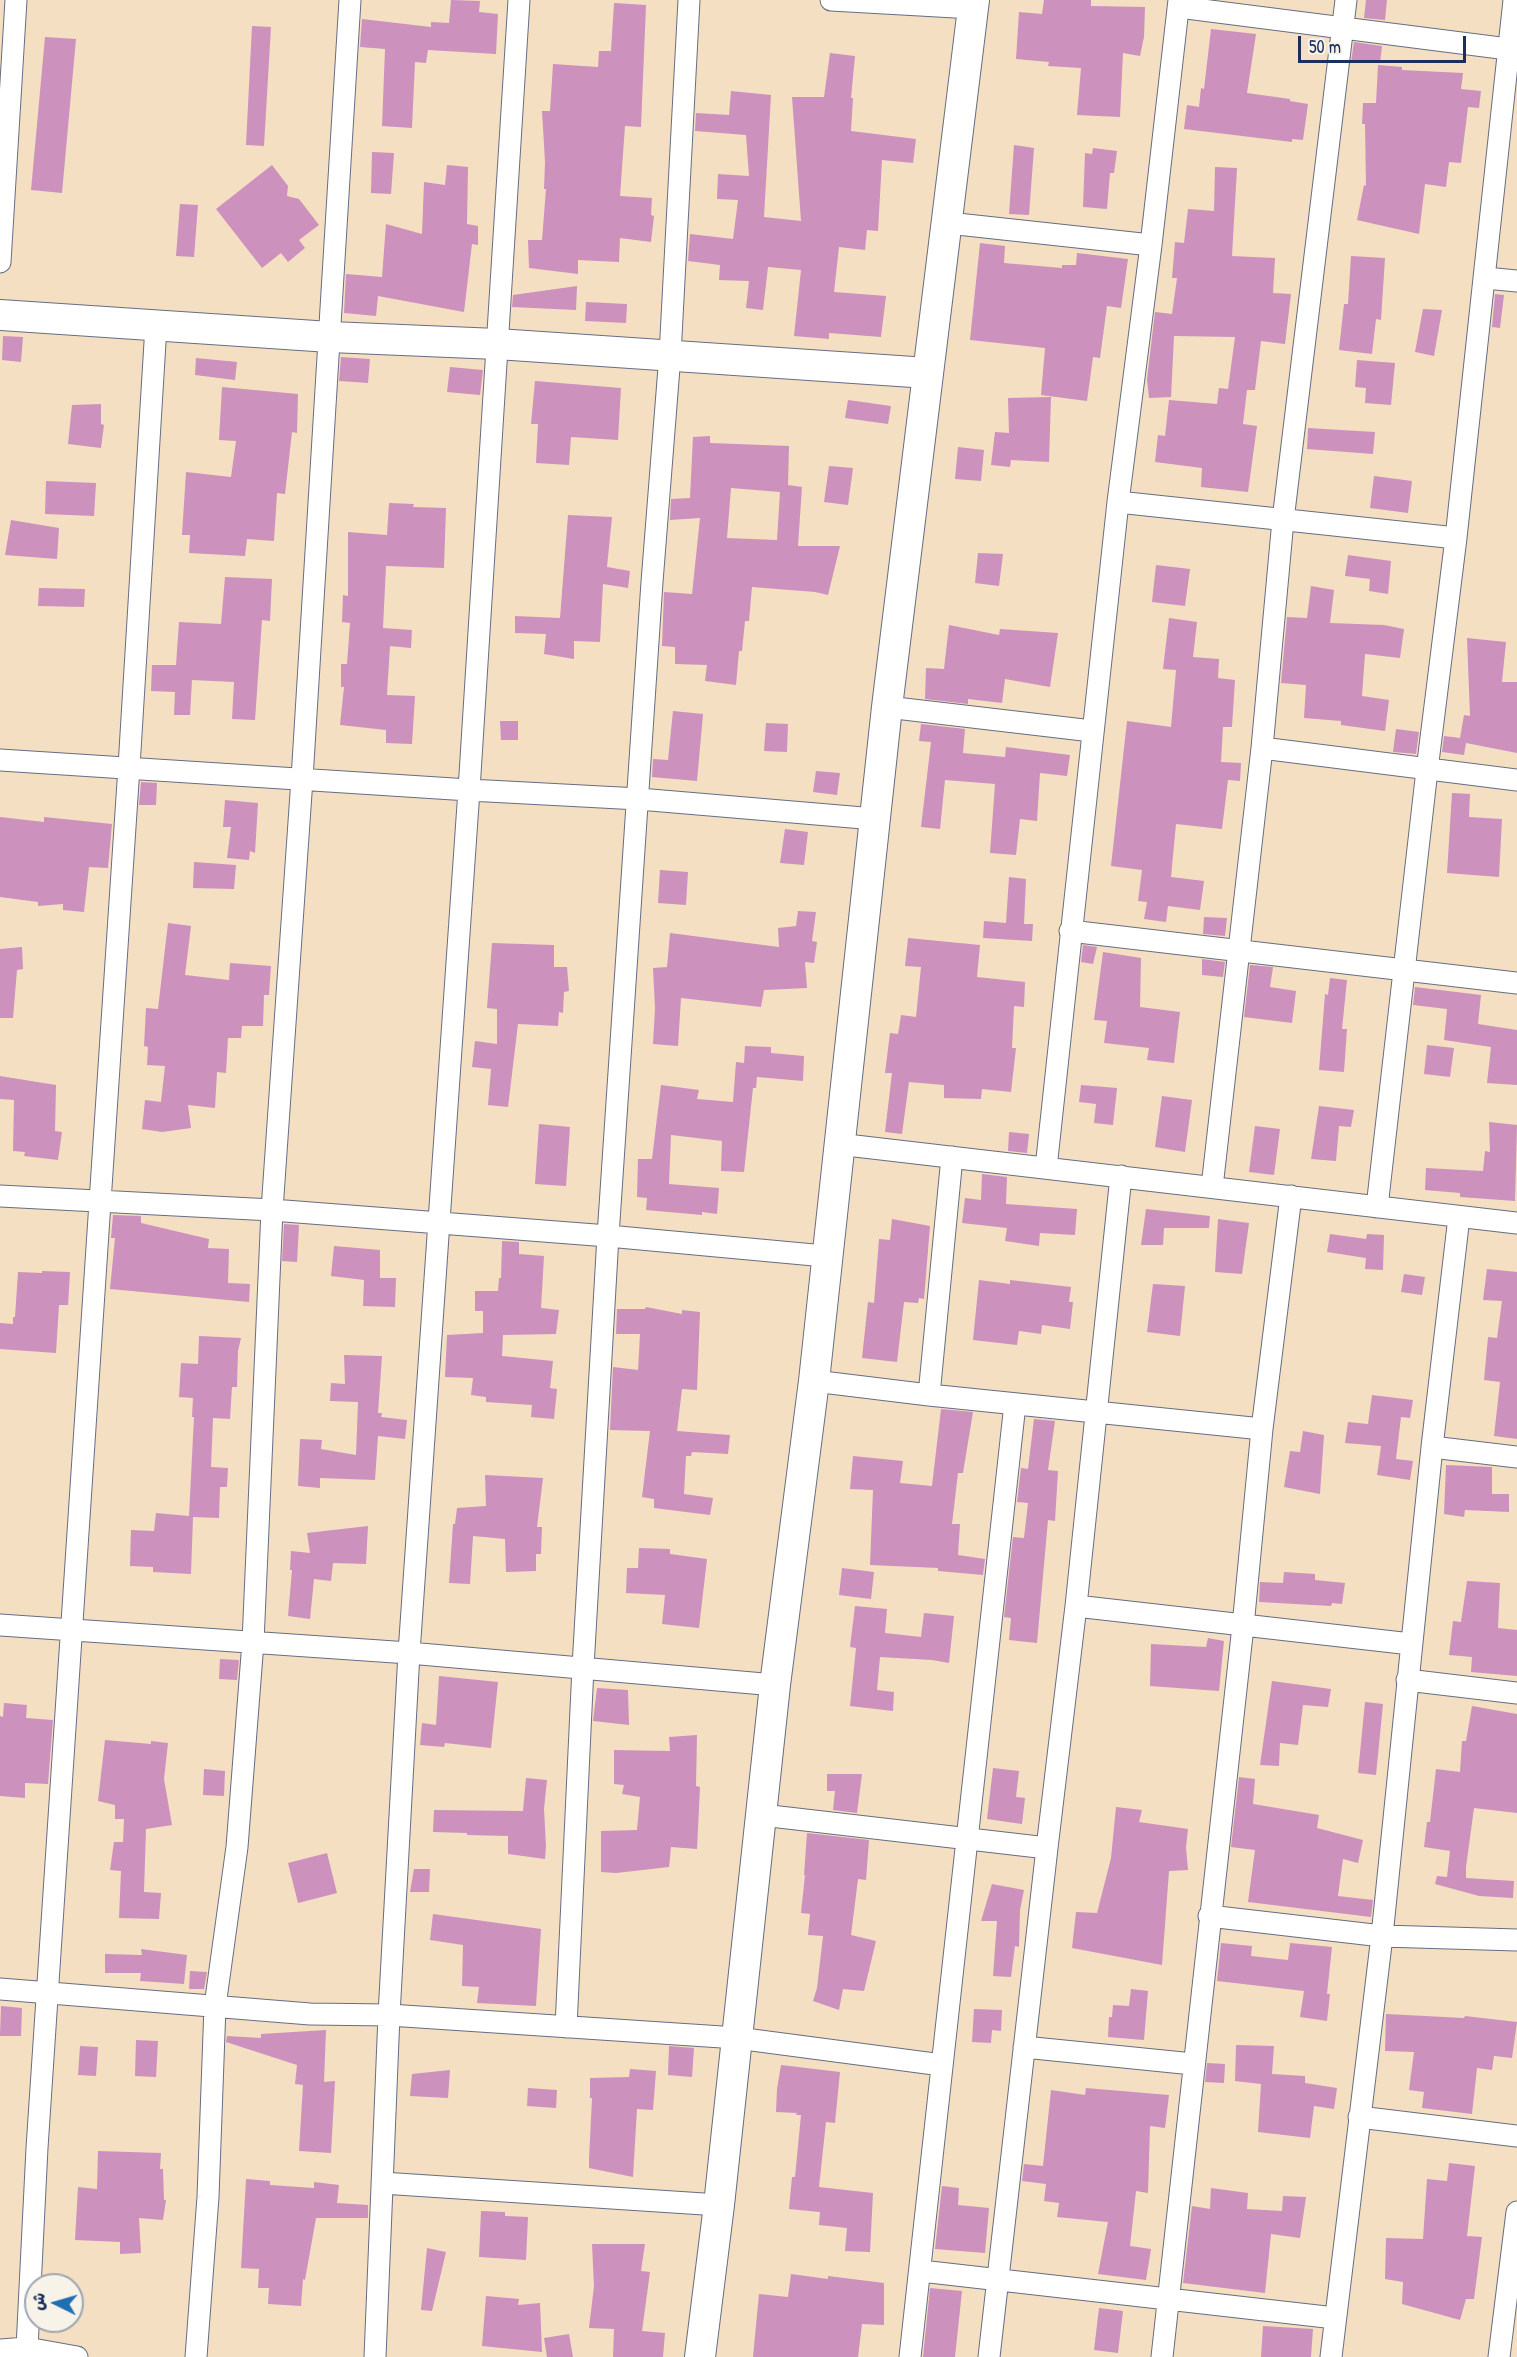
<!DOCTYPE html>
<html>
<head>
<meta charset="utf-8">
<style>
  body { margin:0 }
  #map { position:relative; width:1517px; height:2357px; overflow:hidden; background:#f4dfc3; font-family:"Patrick Hand","Playpen Sans Arabic",sans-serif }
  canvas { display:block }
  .north { position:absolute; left:24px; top:2273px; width:60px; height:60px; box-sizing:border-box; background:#f7f3e8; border:2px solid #9fa5b1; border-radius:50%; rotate:275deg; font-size:16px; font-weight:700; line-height:24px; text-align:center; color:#1b2f5e }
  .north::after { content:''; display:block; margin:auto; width:21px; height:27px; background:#1f6fb2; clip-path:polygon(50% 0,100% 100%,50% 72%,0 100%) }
  .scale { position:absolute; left:1298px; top:36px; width:168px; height:27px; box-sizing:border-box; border:3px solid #1b2f5e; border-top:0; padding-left:8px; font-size:18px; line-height:21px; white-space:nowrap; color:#1b2f5e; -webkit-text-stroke:4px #f7f3e8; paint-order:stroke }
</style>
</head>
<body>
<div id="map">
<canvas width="1517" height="2357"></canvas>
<div class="north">ش</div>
<div class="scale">50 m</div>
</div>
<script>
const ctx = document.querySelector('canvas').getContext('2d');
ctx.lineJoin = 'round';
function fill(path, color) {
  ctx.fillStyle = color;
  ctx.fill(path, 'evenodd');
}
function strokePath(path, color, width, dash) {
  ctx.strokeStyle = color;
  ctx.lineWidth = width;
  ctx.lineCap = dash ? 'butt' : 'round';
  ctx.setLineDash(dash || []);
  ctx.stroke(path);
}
fill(new Path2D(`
  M451,0L480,1L479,12L498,14L496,54L428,50L426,63L415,62L412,128L382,126L385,49L360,47L362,19L431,27V22L449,23Z
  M1044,0H1091V6L1145,7L1144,37L1140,56L1123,53L1120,117L1077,115L1081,68L1048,66L1049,62L1016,59L1019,12L1042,14Z
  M1366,0H1387L1385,20L1364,18Z
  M614,3L646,5L641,127L625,126L620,196L652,198L651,215L654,216L651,242L620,238L619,262L578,260V274L529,268L528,240H542L546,189H544L545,162L542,111H550L553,64L598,67L599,51H611Z
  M252,26L271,27L264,146L246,145Z
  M1211,29L1256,34L1247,93L1290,99V101L1308,104L1303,140L1292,139V142L1184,129L1187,105L1199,107L1201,88L1204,89Z
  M45,37L76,39L62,193L31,190Z
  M1354,42L1382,46L1380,63L1351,62Z
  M830,53L855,56L851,98H853L851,131L916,139L913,163L882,160L878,231L867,230L865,250L839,247L834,292L886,296L881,337L829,333V339L794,336L801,270L768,267L763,310L746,308L749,281L719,280L720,265L688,261L690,234L733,239L738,200L717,199L718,174L749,176L746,135L695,131L696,113L729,115L731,91L771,95L764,217L801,221L792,97H824Z
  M1378,65L1402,67V70L1463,73L1461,89L1481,91L1479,108L1468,107L1461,163L1449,162L1446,187L1425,184L1419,234L1357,220L1364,185L1366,186L1365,124H1362L1363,103H1376Z
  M1014,145L1034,148L1029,215L1009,214Z
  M1093,148L1117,151L1114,173H1110L1107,209L1083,207L1085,153L1092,154Z
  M372,152L394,153L391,194L371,193Z
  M272,165L288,186L287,196L299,199L319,225L299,240L305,248L288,262L281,253L262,268L216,209Z
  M447,165L468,167L467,224L478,226V245L472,244L464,312L378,296L376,316L344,313L346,274L382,277L386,224L422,234L424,182L445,185Z
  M1215,167L1237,168L1232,256L1275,258L1273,293L1291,294L1285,344L1261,341L1255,390H1247L1243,424L1257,426L1248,492L1201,487L1202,468L1155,462L1158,435L1165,436L1169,400L1217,404L1219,388L1228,389L1235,337L1174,336L1171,397L1149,398L1147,379L1155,312L1172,314L1177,278H1172L1175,242L1184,243L1188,209L1214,211Z
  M180,204L198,205L194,257L176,256Z
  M980,243L1005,246L1004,263L1062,268V265H1076L1077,253L1128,259L1121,308L1107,306L1100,358L1093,357L1087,401L1041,395L1045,348L970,340Z
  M1351,256L1385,258L1381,320L1376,319L1372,354L1339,350L1344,304H1348Z
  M577,286L576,310L512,307L513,295Z
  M1495,294L1504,295L1500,328L1492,327Z
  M586,302L627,304L626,323L585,321Z
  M1423,309L1442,310L1434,356L1415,352Z
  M3,336L23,337L21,362L2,360Z
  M341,357L370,359L368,383L339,381Z
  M196,358L237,362L235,380L195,375Z
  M1357,360L1395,363L1391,405L1365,403L1366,388L1355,387Z
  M450,367L483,370L480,395L447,392Z
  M535,381L621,388L618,440L571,437L569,465L536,463L538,424H531Z
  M222,387L298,394L297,433L292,432L285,494L277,493L274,541L247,539L245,556L189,553L190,535H182L186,472L231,477L236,441L219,440Z
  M1051,397L1049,462L1011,460L1010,467L991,465L995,432L1009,433L1008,398Z
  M848,400L891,406L888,424L845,418Z
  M101,404V424L104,425L101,448L68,444L72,405Z
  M1308,428L1375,432L1373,454L1307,449Z
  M710,436V443L789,446L788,485L802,487L798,546H840L828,595L815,592L752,587L749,621H745L742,651H739L736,685L705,681L707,665L675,664V647L662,646L664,592L692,594L700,518L670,520L671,499L690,498L693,437ZM731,488L780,492L777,540L727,538Z
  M958,447L984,450L981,481L955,479Z
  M829,466L853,468L848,505L824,502Z
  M1374,476L1412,481L1408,513L1370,508Z
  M46,481L96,483L94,516L45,514Z
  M389,503L414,504L413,507L446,508L444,568L386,566L383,628L412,630L411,648L390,646L387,695L415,696L412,744L386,743V730L340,725L344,687H341V664H347L350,623L342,622L343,595L348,596V532L387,535Z
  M568,515L612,517L607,567L630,571L628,588L603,584L600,642L574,641V659L544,654L546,634L515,633V616L560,618Z
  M11,520L59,528L57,559L5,555Z
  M978,553L1003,554L999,586L975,583Z
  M1348,555L1391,561L1388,594L1369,591L1370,579L1345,576Z
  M1156,565L1190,569L1185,606L1152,602Z
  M225,577L272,579L270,621L262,620L255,720L232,719L234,682L192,680L190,715H174L175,692L151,691L152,665H176L179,622L221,624Z
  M1311,586L1334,590L1330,623L1384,625L1404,629L1400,658L1365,654L1362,696L1389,700L1385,731L1341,725V721L1304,718L1306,685L1281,683L1287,617L1307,618Z
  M39,588L85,589L84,607L38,606Z
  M1169,618L1197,622L1193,657L1219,659L1218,678L1235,680L1232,727H1223L1221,762L1241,763L1240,781L1228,780L1222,829L1176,824L1171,877L1204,881L1200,910L1168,906L1166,922L1144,919L1147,902L1138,901L1142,870L1111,866L1127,721L1171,727L1176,670L1163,669Z
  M949,625L999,635L1000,629L1058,633L1050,687L1005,679L1002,703L968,699V704L925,699L926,668L944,669Z
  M1467,638L1506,642L1502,682H1517V753L1466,743L1464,755L1442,752L1444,736L1460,738L1464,715L1470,716Z
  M673,711L703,714L697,781L652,777L653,759L668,760Z
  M500,721H518V740H501Z
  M766,723L788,724L787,752L764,751Z
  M921,724L965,729L963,753L1005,757L1006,747L1070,755L1067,776L1040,773L1037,821L1020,819L1016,855L990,853L995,784L945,780L940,829L921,827L931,742L919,741Z
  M1396,729L1419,732L1416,754L1393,752Z
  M816,771L840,773L837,795L813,792Z
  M141,782L157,783L156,805H139Z
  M1452,793L1470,794L1469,817L1502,819L1499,877L1447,873Z
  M225,800L258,803L255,853L250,851L249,860L227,858L231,827H223Z
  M0,817L44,822V817L112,824L108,868L89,867L84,912L63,910V904L38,906V902L0,897Z
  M785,829L808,832L804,865L780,863Z
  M194,862L236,865L234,889L193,888Z
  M660,870L688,872L686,905L658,903Z
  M1009,877L1026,879L1024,924H1033L1032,941L983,938L984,921L1006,923Z
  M798,911L816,912L812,941L817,942L814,963L805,962L807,988L764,990L761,1007L681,998L678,1046L653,1044L655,1008L653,968L667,967L670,933L779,947L778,928L796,926Z
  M1204,917L1227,918L1225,936L1203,934Z
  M168,923L191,926L185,975L229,980L230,963L271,966L269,995H264L263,1026H242L241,1038H228L226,1073L217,1072L215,1108L188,1105L191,1128L162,1132L142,1129L145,1100L161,1102L165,1066L147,1065L148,1047L144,1046L146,1008L158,1009Z
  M908,938L980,945L977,977L1025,982L1024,1007L1014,1006L1012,1048H1016L1011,1092L982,1089L981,1099L944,1098V1085L909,1082L902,1134L885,1132L892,1073H885L890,1033L898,1034L901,1015L916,1017L921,967L905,966Z
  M492,943L554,945V967H567L569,991L564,992L563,1013L559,1012L558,1026L518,1024L508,1107L488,1105L491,1069L472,1067L475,1041L497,1044V1009L487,1008Z
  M1083,945L1097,947L1093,964L1081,962Z
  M22,947L23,969L17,970L13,1018H0V949Z
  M1103,952L1141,958L1140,1007L1180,1012L1174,1063L1147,1060L1149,1048L1104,1043L1107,1021L1094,1020Z
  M1202,959L1225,962L1223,977L1202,975Z
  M1250,965L1273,967L1270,987L1296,991L1292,1023L1244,1017Z
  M1330,978L1347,980L1342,1029H1347L1344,1072L1319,1070L1325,994L1328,995Z
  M1415,987L1481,995L1478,1024L1517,1030V1085L1487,1083L1491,1047L1444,1040L1447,1009L1413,1005Z
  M1427,1045L1454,1048L1450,1077L1424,1074Z
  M745,1046L771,1047V1053L804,1056L803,1081L757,1077L756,1088H753L744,1172L721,1171L722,1141L671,1135L669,1184L719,1188L717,1214L702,1212V1215L646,1210L647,1198L637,1197L638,1159H652L661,1085L699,1090L697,1099L733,1102L736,1062L744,1063Z
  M0,1076L56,1085L55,1131L62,1132L58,1160L24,1156L25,1152L13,1151L14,1100L0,1099Z
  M1081,1085L1117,1088L1113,1125L1094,1123L1096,1104L1079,1102Z
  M1162,1096L1192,1100L1185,1152L1155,1147Z
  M1319,1106L1354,1110L1351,1127L1339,1126L1336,1161L1311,1159Z
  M1489,1122L1517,1125L1515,1201L1460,1197V1193L1425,1190L1426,1168L1483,1171L1485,1151L1490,1152Z
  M539,1124L570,1127L566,1186L535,1184Z
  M1255,1126L1280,1129L1274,1175L1249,1172Z
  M1009,1132L1029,1134L1027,1153L1008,1151Z
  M982,1174L1007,1177L1006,1204L1077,1209L1075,1235L1040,1233L1039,1246L1005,1241L1007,1228L962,1223L965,1198L981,1200Z
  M1146,1209L1210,1216L1209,1228H1164L1163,1245H1141Z
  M113,1215L141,1216V1223L209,1239L208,1248L229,1249L228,1283L250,1284L249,1302L110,1289L115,1238H111Z
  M892,1219L930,1226L924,1299L919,1298L918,1303L904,1302L897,1362L862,1358L868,1302L874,1303L879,1239L890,1240Z
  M1218,1219L1249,1223L1242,1274L1215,1272Z
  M284,1224L299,1225L297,1262L282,1261Z
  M1330,1234L1366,1239L1367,1234L1384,1235L1383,1270L1365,1269L1366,1258L1327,1252Z
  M502,1241L519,1242V1254L544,1256L541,1308L559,1310L556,1334L503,1335L502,1356L553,1361L550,1388L557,1389L554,1419L531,1417L532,1405L486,1402V1397L471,1395L473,1378L445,1377L447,1335L483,1333V1311H475V1291H498L499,1278H501Z
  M334,1246L380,1250V1278H396L395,1307L363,1306L364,1280L331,1276Z
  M1487,1269L1517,1272V1439L1494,1436L1500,1382L1484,1380L1488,1337L1497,1338L1502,1301L1483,1300Z
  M42,1271L70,1272L68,1305H59L56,1353L0,1349V1323L13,1324V1317H15L18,1272L42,1273Z
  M1404,1274L1425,1277L1422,1295L1401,1292Z
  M979,1280L1010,1284V1280L1071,1287L1069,1302H1073L1070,1329L1042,1325L1041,1334L1019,1331L1017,1345L973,1340Z
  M1153,1284L1185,1286L1180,1336L1147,1332Z
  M646,1307L682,1314V1310L700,1312L697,1390L682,1389L677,1431L730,1435L728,1454L692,1452L691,1456H686L684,1494L713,1498L710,1515L654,1508V1499L642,1497L650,1431L610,1430L613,1367L638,1370L640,1334H616L617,1309H645Z
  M199,1336L241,1338L238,1351L237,1387H232L230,1419L213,1418L211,1467L228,1468L227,1487H220L219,1518L193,1517L191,1574L153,1572V1567L130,1566L131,1530L154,1531L156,1513L189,1516L194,1417H192L193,1398L179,1397L181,1363L198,1364Z
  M344,1355L382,1356L378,1413H382L381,1417L407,1420L405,1439L378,1436L375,1480L320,1478V1488L298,1486L300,1439L322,1440L321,1449L356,1455L358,1402L330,1401L331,1383L345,1384Z
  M1372,1395L1413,1400L1410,1418L1401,1417L1396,1459L1413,1461L1410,1480L1377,1475L1381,1446L1345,1443L1348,1422L1368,1424Z
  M941,1409L973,1412L963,1473H958L952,1524H960L958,1555L985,1559L983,1575L938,1571V1568L870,1565L873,1490L850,1489L853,1456L903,1461L900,1483L932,1486Z
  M1034,1419L1055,1421L1048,1470L1058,1471L1055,1521L1048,1520L1037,1643L1009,1640L1011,1618L1004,1617L1013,1537L1024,1538L1028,1503L1017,1502L1021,1468L1028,1469Z
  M1303,1431L1324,1435L1320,1494L1284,1487L1290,1451L1300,1452Z
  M1446,1465L1492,1467V1494H1509V1512L1465,1510L1464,1517L1444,1514Z
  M485,1475L543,1478L537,1527H542L541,1554H536V1571L506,1572L505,1539L473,1536L470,1584L449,1583L453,1524H455L457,1508L486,1506Z
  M368,1526L366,1564L333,1563L331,1581L314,1579L310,1619L288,1616L292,1570H290L291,1551L310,1553L307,1533Z
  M639,1548L670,1549V1554L707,1559L699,1628L662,1624L665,1595L626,1593L627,1568H638Z
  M842,1568L874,1572L871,1599L839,1595Z
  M1284,1572L1315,1574V1580L1345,1583L1342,1604L1332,1603L1331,1606L1259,1602L1260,1582L1283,1583Z
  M1467,1581L1500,1583L1498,1628L1517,1630V1676L1471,1672L1472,1657L1449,1655L1453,1621L1461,1622Z
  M855,1606L887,1609L885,1633L921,1637L924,1613L954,1616L949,1663L932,1660L880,1657L877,1690L894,1692L893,1711L850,1706L856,1648L850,1647Z
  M1208,1638L1224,1641L1219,1691L1150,1686L1151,1644L1206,1647Z
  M220,1659L239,1660L237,1680L219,1679Z
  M439,1676L498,1682L491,1748L445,1743L444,1747L420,1745L422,1723L436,1725Z
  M1272,1681L1331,1689L1328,1707L1303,1705L1298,1745L1280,1743L1279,1766L1260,1765Z
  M597,1688L628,1690L629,1725L593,1721Z
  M1365,1702L1383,1704L1376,1775L1358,1773Z
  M4,1703L27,1705L26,1718L53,1720L48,1784L25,1783V1798L0,1796V1716L3,1717Z
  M1472,1706L1517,1714V1813L1474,1808L1466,1867V1878L1514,1881L1513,1898L1479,1896L1435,1884L1437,1876L1447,1877L1450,1851L1424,1847L1427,1822H1430L1436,1769L1460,1772L1462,1741H1466Z
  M697,1735L696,1786L700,1787L697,1849L671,1847L669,1867L616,1873L601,1872V1831L637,1830L640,1797L622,1794L624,1785L614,1784V1750L670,1751L669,1737Z
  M105,1740L151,1744V1741L168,1743L164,1779L172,1825L146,1829L144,1892L161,1893L159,1919L119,1918L121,1871L110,1870L114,1842H123L124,1819H115V1805L98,1801Z
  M993,1768L1019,1771L1016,1797L1025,1798L1022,1824L987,1819Z
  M204,1769L225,1771L224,1796L203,1795Z
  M827,1774H862L857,1813L833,1810L835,1791H827Z
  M1239,1777L1255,1779L1253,1804L1319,1815L1317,1828L1363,1840L1358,1863L1343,1859L1338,1896L1373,1900L1371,1917L1248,1902L1255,1850L1231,1847Z
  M526,1778L547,1780L544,1809L546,1846L545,1859L508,1854V1836L467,1835V1833L433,1832L434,1810L523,1811Z
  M1116,1807L1142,1810L1139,1822L1188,1829L1186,1847L1188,1870L1169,1871L1162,1965L1072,1948L1076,1912L1097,1913L1111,1858Z
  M807,1833L869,1840L866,1880L858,1879L851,1935L876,1941L864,1991L843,1989L839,2010L813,2001L817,1988L823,1936L808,1935L810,1914L801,1913L805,1875H804Z
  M327,1853L337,1893L298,1903L288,1863Z
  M414,1869H430L429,1892H410Z
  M992,1884L1024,1890L1020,1910L1019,1947L1015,1946L1011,1977L993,1976L997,1921H981Z
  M433,1914L541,1929L536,2006L477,2003L479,1987L462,1986L463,1945L430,1940Z
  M1221,1943L1252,1946L1251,1956L1288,1960L1290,1943L1332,1947L1327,1994H1330L1327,2021L1300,2017L1304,1991L1217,1981Z
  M141,1949L187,1955L184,1984L140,1981L141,1973H105V1954L142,1955Z
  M190,1971L207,1972L204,1989H189Z
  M1131,1989L1148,1991L1144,2040L1108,2037L1109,2017H1112L1113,2005L1129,2006Z
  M1,2006L22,2008L21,2036H0Z
  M974,2009L1002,2010L1001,2031L992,2030L991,2043L972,2042Z
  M1386,2014L1464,2018L1465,2016L1517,2022L1512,2058L1494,2056L1492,2070L1477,2068L1472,2114L1422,2108L1424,2092L1409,2090L1414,2052L1385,2051Z
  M326,2030L324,2082L335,2081L331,2153L299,2151L303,2085L295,2084L297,2065L226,2042L227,2036L261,2038V2034Z
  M136,2040L158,2041L156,2077L135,2076Z
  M1236,2045L1274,2046L1272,2074L1305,2076V2083L1337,2088L1334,2109L1314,2106L1310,2138L1258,2132L1261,2084L1235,2081Z
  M80,2046L98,2047L96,2076L78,2075Z
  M669,2046L694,2048L692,2077L668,2075Z
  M1207,2063L1225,2064L1224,2083L1205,2082Z
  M781,2065L840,2072L835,2123L826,2122L819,2187L873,2193L870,2252L845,2251L847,2228L819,2225L820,2212L789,2209L792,2177H795L801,2115H796L797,2113L776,2112L777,2089Z
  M630,2069L656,2071L653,2110L637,2109L633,2177L589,2168V2159L592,2098H590V2078L629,2077Z
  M450,2070L448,2098L410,2096L412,2074Z
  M528,2088L557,2090L556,2108L527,2106Z
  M1086,2088L1169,2095L1165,2128L1150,2126L1148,2193L1136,2191L1130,2246L1151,2249L1146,2280L1098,2274L1108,2222L1057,2217L1059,2203L1044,2201L1046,2184L1022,2181L1024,2164L1043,2166L1051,2090L1085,2095Z
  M98,2151L161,2153L160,2169H163L164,2200H166L163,2220L139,2218L141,2253L120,2254V2242L75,2240L78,2187L97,2189Z
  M1449,2163L1475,2166L1467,2236L1482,2237L1474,2299H1466L1460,2320L1402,2304L1403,2282L1385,2279L1386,2238L1423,2239L1427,2179L1447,2181Z
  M246,2179L270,2181V2185L314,2188V2182L339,2185L337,2203L368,2205V2218H316L305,2280L303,2279L301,2306L268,2304L269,2288H258L259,2269L241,2268Z
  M942,2186L959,2188L958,2205L989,2208L985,2253L935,2249Z
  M1211,2188L1248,2193L1247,2209L1282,2211L1283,2196L1306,2197L1300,2238L1271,2234L1265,2293L1183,2283L1192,2206L1210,2209Z
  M481,2211L505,2212V2216L528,2217L526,2260L479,2257Z
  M592,2244H645L641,2271L650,2272L642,2331L665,2333L663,2357H613L614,2329L589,2328L594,2286Z
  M427,2248L446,2252L432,2311L421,2310Z
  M791,2274L828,2279V2276L884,2283V2325L862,2324L858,2357H753L759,2294L788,2297Z
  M930,2288L962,2291L955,2357H923Z
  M486,2296L519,2299L518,2305L540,2303L542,2352L482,2346Z
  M1099,2308L1123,2311L1118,2353L1094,2350Z
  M1263,2326L1313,2329L1311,2357H1261Z
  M569,2334L573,2357H547L544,2338Z`), '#cd91bd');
const street = new Path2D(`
  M831,0L973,8
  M1179,7L1508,49
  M948,223L1151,245
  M0,262L16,0
  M1486,278L1517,281
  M1118,502L1456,538
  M887,707L1092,731
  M1262,748L1517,780
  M0,760L469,790L639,799L875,819
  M1070,931L1517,983
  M838,1144L1517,1223
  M1046,1168L1118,502L1151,245L1179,0
  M1212,1187L1262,748L1283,520L1346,0
  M0,1196L272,1210L608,1236L825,1256
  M1377,1207L1427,770L1456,538L1514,0
  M814,1381L929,1395L1262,1429
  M929,1395L952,1157
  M1432,1447L1517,1457
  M1076,1606L1411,1644
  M0,1625L409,1653L775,1685
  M1407,1680L1517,1693
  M762,1815L1047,1848
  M1209,1916L1382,1936L1517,1940
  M0,1989L310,2014L389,2015L737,2038L942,2065
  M566,2027L583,1667L608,1236L652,582L670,355L689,0
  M1024,2047L1193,2064
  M1359,2117L1517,2136
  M382,2183L719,2205
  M921,2271L1335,2318
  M27,2348L37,2148L129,767L156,326
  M0,2350L27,2348L77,2357
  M196,2357L208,2197L215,2006L237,1847L253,1642L272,1210L302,779L350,0
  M375,2357L389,2015L409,1653L469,790L519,0
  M910,2357L1015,1404
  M989,2357L1047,1848L1076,1606L1121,1176
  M1162,2357L1243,1626L1262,1429L1291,1196
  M1331,2357L1382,1936L1432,1447L1459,1217
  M1499,2357L1517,2212`);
const secondary = new Path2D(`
  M0,315L330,337L497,344L928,373
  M700,2357L719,2205L775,1685L814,1381L887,707L974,0`);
strokePath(street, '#676d81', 23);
strokePath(secondary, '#676d81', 32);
strokePath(street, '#fff', 21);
strokePath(secondary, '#fff', 30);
</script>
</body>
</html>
